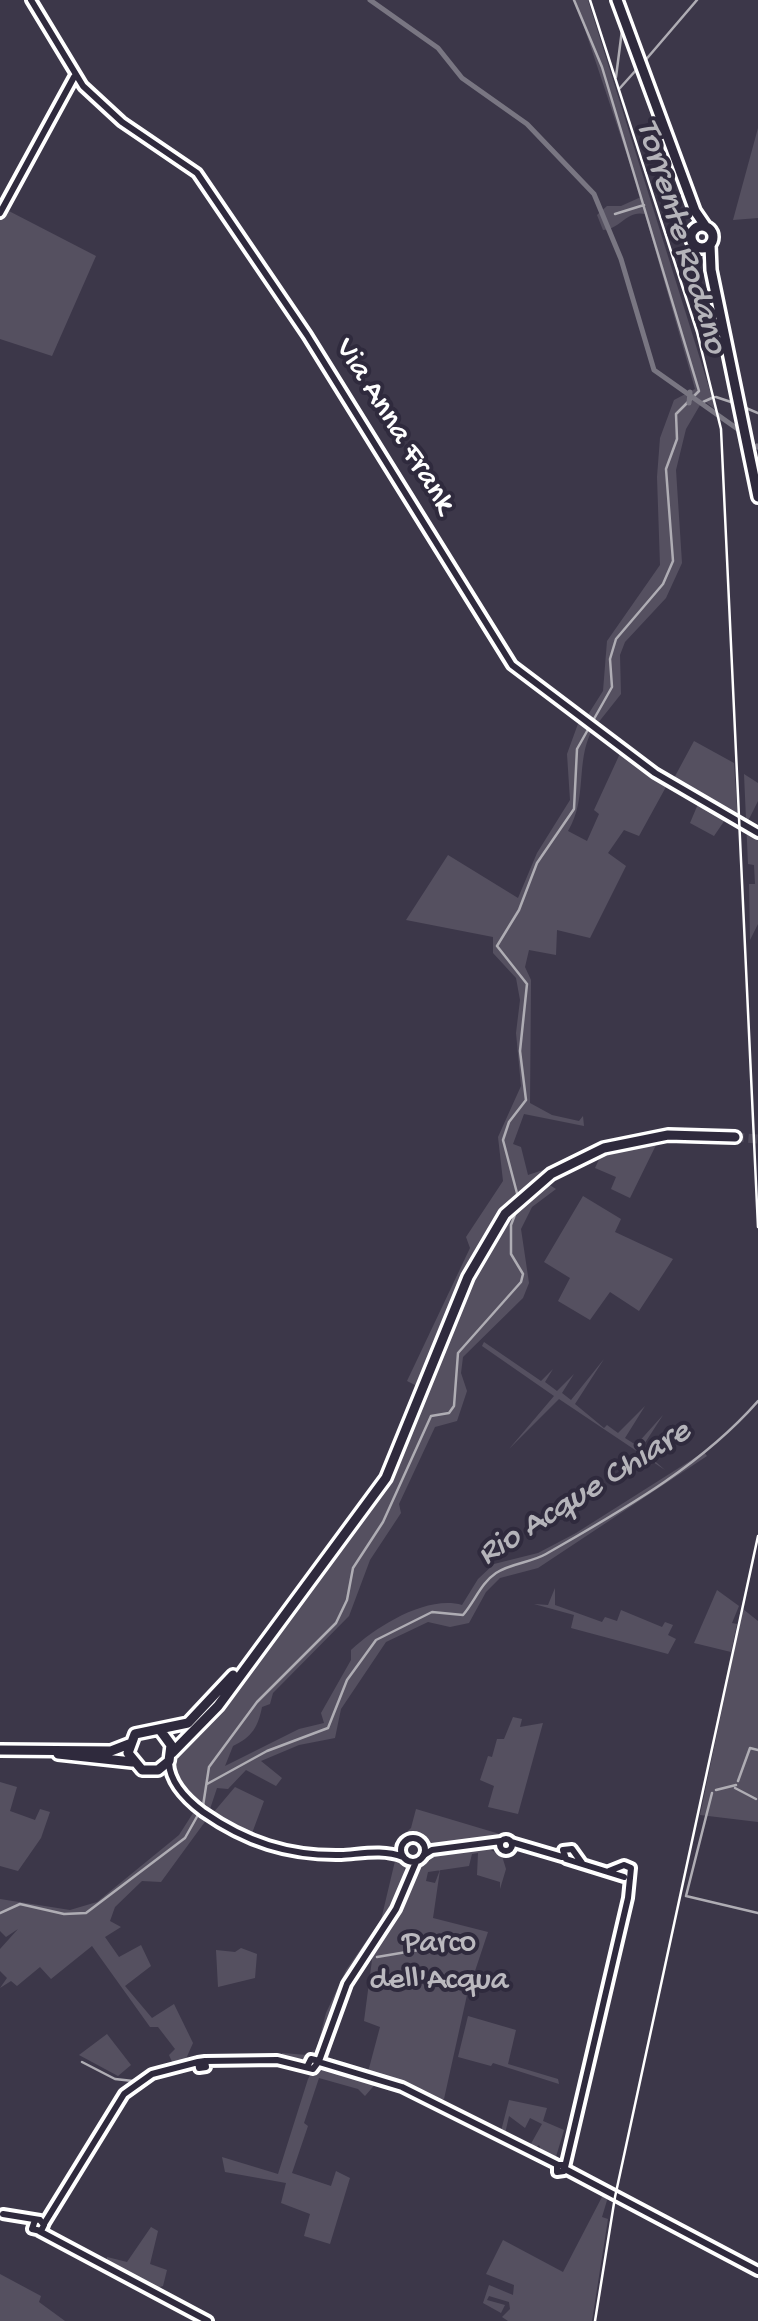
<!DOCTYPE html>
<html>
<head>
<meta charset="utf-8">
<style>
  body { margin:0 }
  canvas { display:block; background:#3c3749 }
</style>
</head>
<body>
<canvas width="758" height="2321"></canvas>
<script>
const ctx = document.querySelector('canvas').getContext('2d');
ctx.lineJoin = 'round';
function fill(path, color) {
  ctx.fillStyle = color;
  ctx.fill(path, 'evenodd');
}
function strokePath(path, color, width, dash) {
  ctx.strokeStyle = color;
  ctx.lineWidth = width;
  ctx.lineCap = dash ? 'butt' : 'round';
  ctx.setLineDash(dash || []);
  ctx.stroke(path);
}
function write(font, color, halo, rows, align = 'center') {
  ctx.font = font + ' "Gochi Hand",sans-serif';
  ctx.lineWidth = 8;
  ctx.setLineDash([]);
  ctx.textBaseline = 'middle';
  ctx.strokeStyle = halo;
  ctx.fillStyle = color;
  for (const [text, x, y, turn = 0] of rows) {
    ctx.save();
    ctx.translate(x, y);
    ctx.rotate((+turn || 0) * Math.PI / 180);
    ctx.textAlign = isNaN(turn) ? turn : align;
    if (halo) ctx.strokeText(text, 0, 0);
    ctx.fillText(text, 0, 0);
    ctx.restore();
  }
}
fill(new Path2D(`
  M575,0H588L716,410L703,400L686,429L676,470L682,563L666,598L625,642L620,655L621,694L594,728L584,721L603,691L607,641L660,565L657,477L660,438L674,400L695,389L645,214C626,210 621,229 603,230L597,215L607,206H621L641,197Z
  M758,128V218L733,220Z
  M5,209L96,256L52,356L0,339V218Z
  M579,721L592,730C575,763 588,798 568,831L587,841L599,814L594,810L623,747L673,780L694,741L734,763L738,822L727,817L714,836L690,823L698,804L667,785L639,836L624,830L608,853L626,866L590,938L557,930L556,955L529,950L525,967L531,980L530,1103L552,1115L579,1121L583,1116L584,1126L524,1114L513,1144L521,1147L528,1175L546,1169C477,1219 451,1311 421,1388L407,1381L470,1248L466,1237L503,1181L498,1137L521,1086L516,1033L520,1000L516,978L493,953V937L406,920L448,855L518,898L537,853L570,800L567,754Z
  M744,774L758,783V801L748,821L758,828V924L750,940L749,884H755L754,865L748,864Z
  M640,1145H656L630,1198L611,1189L616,1177L595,1168L601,1155Z
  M548,1184L556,1189L532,1207L521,1229L529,1283L523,1298L463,1357L461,1373L467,1391L457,1421L435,1427L399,1504L401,1513L370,1560L349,1616L273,1693L270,1704L262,1707C258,1727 252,1737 233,1746L225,1766L299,1729L324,1723L321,1713L351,1660V1650C377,1626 427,1595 462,1605L478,1579L494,1564L538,1553L576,1533L704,1452L707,1456L538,1568L500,1578L486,1592L469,1623L450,1627L428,1622L386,1642L341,1709L335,1738L299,1745L261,1761L282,1778L276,1786L246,1770L228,1789L217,1788L209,1812L192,1800L173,1775L174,1753L388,1480L475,1265L509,1215Z
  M583,1196L621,1219L615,1232L673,1259L639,1311L610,1292L590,1320L558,1301L570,1278L544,1262Z
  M484,1342L541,1381L553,1369L545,1382L557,1391L574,1374L562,1393L571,1400L604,1359L575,1404L604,1428L607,1425L618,1433L645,1406L625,1438L636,1445L663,1415L641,1449L665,1470L559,1399L509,1449L554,1396L482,1346Z
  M555,1588V1605L602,1622L605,1617L617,1621L621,1610L662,1627L665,1622L673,1625L668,1635L676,1639L668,1654L571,1628L574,1615L534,1604L548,1605Z
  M717,1590L739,1606L732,1623L737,1624L731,1652L694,1643Z
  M743,1609L758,1621V1822L700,1815Z
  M513,1717L522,1719L520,1727L543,1723L518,1814L488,1807L494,1786L480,1780L488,1756L492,1757L497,1739H504Z
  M0,1782L17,1787L10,1811L35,1820L40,1809L50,1812L41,1838L18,1871L0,1866Z
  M235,1787L264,1801L251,1836L213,1813Z
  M416,1809L503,1835L491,1841L433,1845L409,1834L389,1849L411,1828Z
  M195,1810L207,1819L161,1882L142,1881L115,1907L110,1921L121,1927L105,1937L119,1957L141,1945L151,1966L125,1986L152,2018L174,2004L193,2043L185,2061L173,2064L169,2055L175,2049L158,2027H150L92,1946L51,1979L40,1967L17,1986L11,1981L0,1988L7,1978L0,1971V1949L18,1929L6,1937L0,1931V1899L70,1910L97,1902L179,1835Z
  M485,1847L502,1856L506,1869L500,1889V1882L477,1875L478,1853L472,1854L469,1866L428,1872L426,1881L435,1883L440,1870L433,1918L488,1932L467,1995L444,2099L438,2101L368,2072L380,2027L364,2021L373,1952L344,2003L327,2063L321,2060L350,1982L417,1865L432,1852Z
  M390,1856L405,1866C401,1913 362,1943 343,1984C332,2009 329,2045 304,2059L282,2058V2053L307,2055L317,2048L326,2013L346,1970L381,1920L395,1861Z
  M241,1948L257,1954L255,1978L218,1987L216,1950L235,1952Z
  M468,2016L516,2030L508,2064L558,2079L559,2084L493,2063L491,2066L458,2057Z
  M107,2034L131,2065L118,2076L79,2055Z
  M327,2069L378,2081L365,2096L358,2089L319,2078L304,2123L308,2126L292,2173L331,2186L336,2171L350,2178L330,2244L304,2236L310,2214L281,2203L286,2183L225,2172L222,2157L278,2174L308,2079L312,2072Z
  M509,2100L547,2108L543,2121L564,2130L555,2160L543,2155L539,2145L532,2151L528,2149L542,2124L530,2118L525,2128L509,2116L505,2134L518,2141L517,2144L500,2135Z
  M603,2195L608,2197L602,2217L608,2219L592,2321H508L502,2317L510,2309L509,2302L489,2296L487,2300L505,2305L501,2313L483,2303L489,2285L513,2295L514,2285L486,2274L503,2240L563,2272Z
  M151,2227L158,2231L150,2264L167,2270L163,2286L157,2288L106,2264L107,2257L127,2262Z
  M0,2274L41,2296L39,2302L65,2321H0Z`), '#555060');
strokePath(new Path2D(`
  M643,63L697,0
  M616,77L622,30
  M620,88L637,69
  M615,214L644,205
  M716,397L734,403
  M703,402L714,397
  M746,408L758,413
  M518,1197L503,1140L509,1122L526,1100L520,1051L527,984L497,946L519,910L537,863L574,809L577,749L612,687L610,659L616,639L663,584L673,561L666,469L677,439L676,414L699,391L602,67L574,0
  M738,1781L750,1748L758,1750
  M207,1784L267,1751L328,1728L347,1680L376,1640L432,1612L463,1615C475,1601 481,1583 496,1573C511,1563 530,1563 546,1554C622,1510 700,1467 758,1401
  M735,1788L756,1799
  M716,1790L736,1785
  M712,1793L686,1896L758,1913
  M0,1913L20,1904L64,1914L86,1913L185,1838L203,1806L209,1767L257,1702L336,1623L347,1600L353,1568L383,1522L431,1416L449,1413L454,1406L458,1353L521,1282L523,1274L511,1254V1225L519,1204
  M377,1957L454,1944
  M82,2062L115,2079L133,2081`), '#afadb4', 2.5);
strokePath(new Path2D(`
  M370,0L438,48L462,78L527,124L594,194L621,259L654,370L739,430
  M689,403L690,392
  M757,446L758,447`), '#797682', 5);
strokePath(new Path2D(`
  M735,1137L758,1139`), '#504b5b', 9, [9, 4.5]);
const tertiary = new Path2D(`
  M31,0L83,86L122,122L197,173L307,335L512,665L655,773L758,833
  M0,213L74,77
  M500 1845a6 6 0 1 1 12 0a6 6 0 1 1-12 0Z
  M511,1842L562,1857
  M424,1855L432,1850L501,1841
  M582,1863L572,1849L563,1850L566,1859L624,1877
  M565,2167L628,1898L631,1868L624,1865L609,1871`);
const secondary = new Path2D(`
  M169,1763C170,1783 187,1800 203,1812C246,1842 288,1856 341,1855C361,1854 383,1849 403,1857
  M401 1850a12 12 0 1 1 24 0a12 12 0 1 1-24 0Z
  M205,2061L277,2060L313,2069L319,2061L311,2059L308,2065
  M205,2061L206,2067L199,2068L198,2062Z
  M319,2061L347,1984L396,1909L416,1862
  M319,2062L402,2087L558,2165
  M557,2165H563L564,2171L557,2172Z
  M565,2169L758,2271
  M3,2214L40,2220L44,2225L41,2231L32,2229L35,2220
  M44,2224L124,2094L152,2074L198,2062
  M39,2231L208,2321`);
const primary = new Path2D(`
  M617,0L695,211L706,227
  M691 237a11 11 0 1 1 22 0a11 11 0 1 1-22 0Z
  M710,245L711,270L758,497
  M160,1730L171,1745L169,1761L158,1770H142L128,1753L135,1734L188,1723L233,1675
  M0,1750L111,1751L129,1744
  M172,1753L218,1706L386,1478L468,1277L505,1214L551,1174L604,1148L668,1135L735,1137
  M58,1754L132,1762`);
strokePath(tertiary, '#fff', 14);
strokePath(secondary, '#fff', 14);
strokePath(primary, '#fff', 16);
strokePath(tertiary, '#2f2a3d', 6);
strokePath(secondary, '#2f2a3d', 6);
strokePath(primary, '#2f2a3d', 9);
strokePath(new Path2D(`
  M590,0L697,332L721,429L758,1227
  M595,2321L615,2197L758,1536`), '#fff', 2.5);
write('32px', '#fff', '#2f2a3d', [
  ["Via Anna Frank",393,427,58]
]);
write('32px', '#bbb9bf', '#2f2a3d', [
  ["Parco",439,1945],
  ["dell'Acqua",439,1982]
]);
write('italic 35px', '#b5b4ba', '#2f2a3d', [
  ["Torrente Rodano",679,237,73],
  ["Rio Acque Chiare",585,1495,-32]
]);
</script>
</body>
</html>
